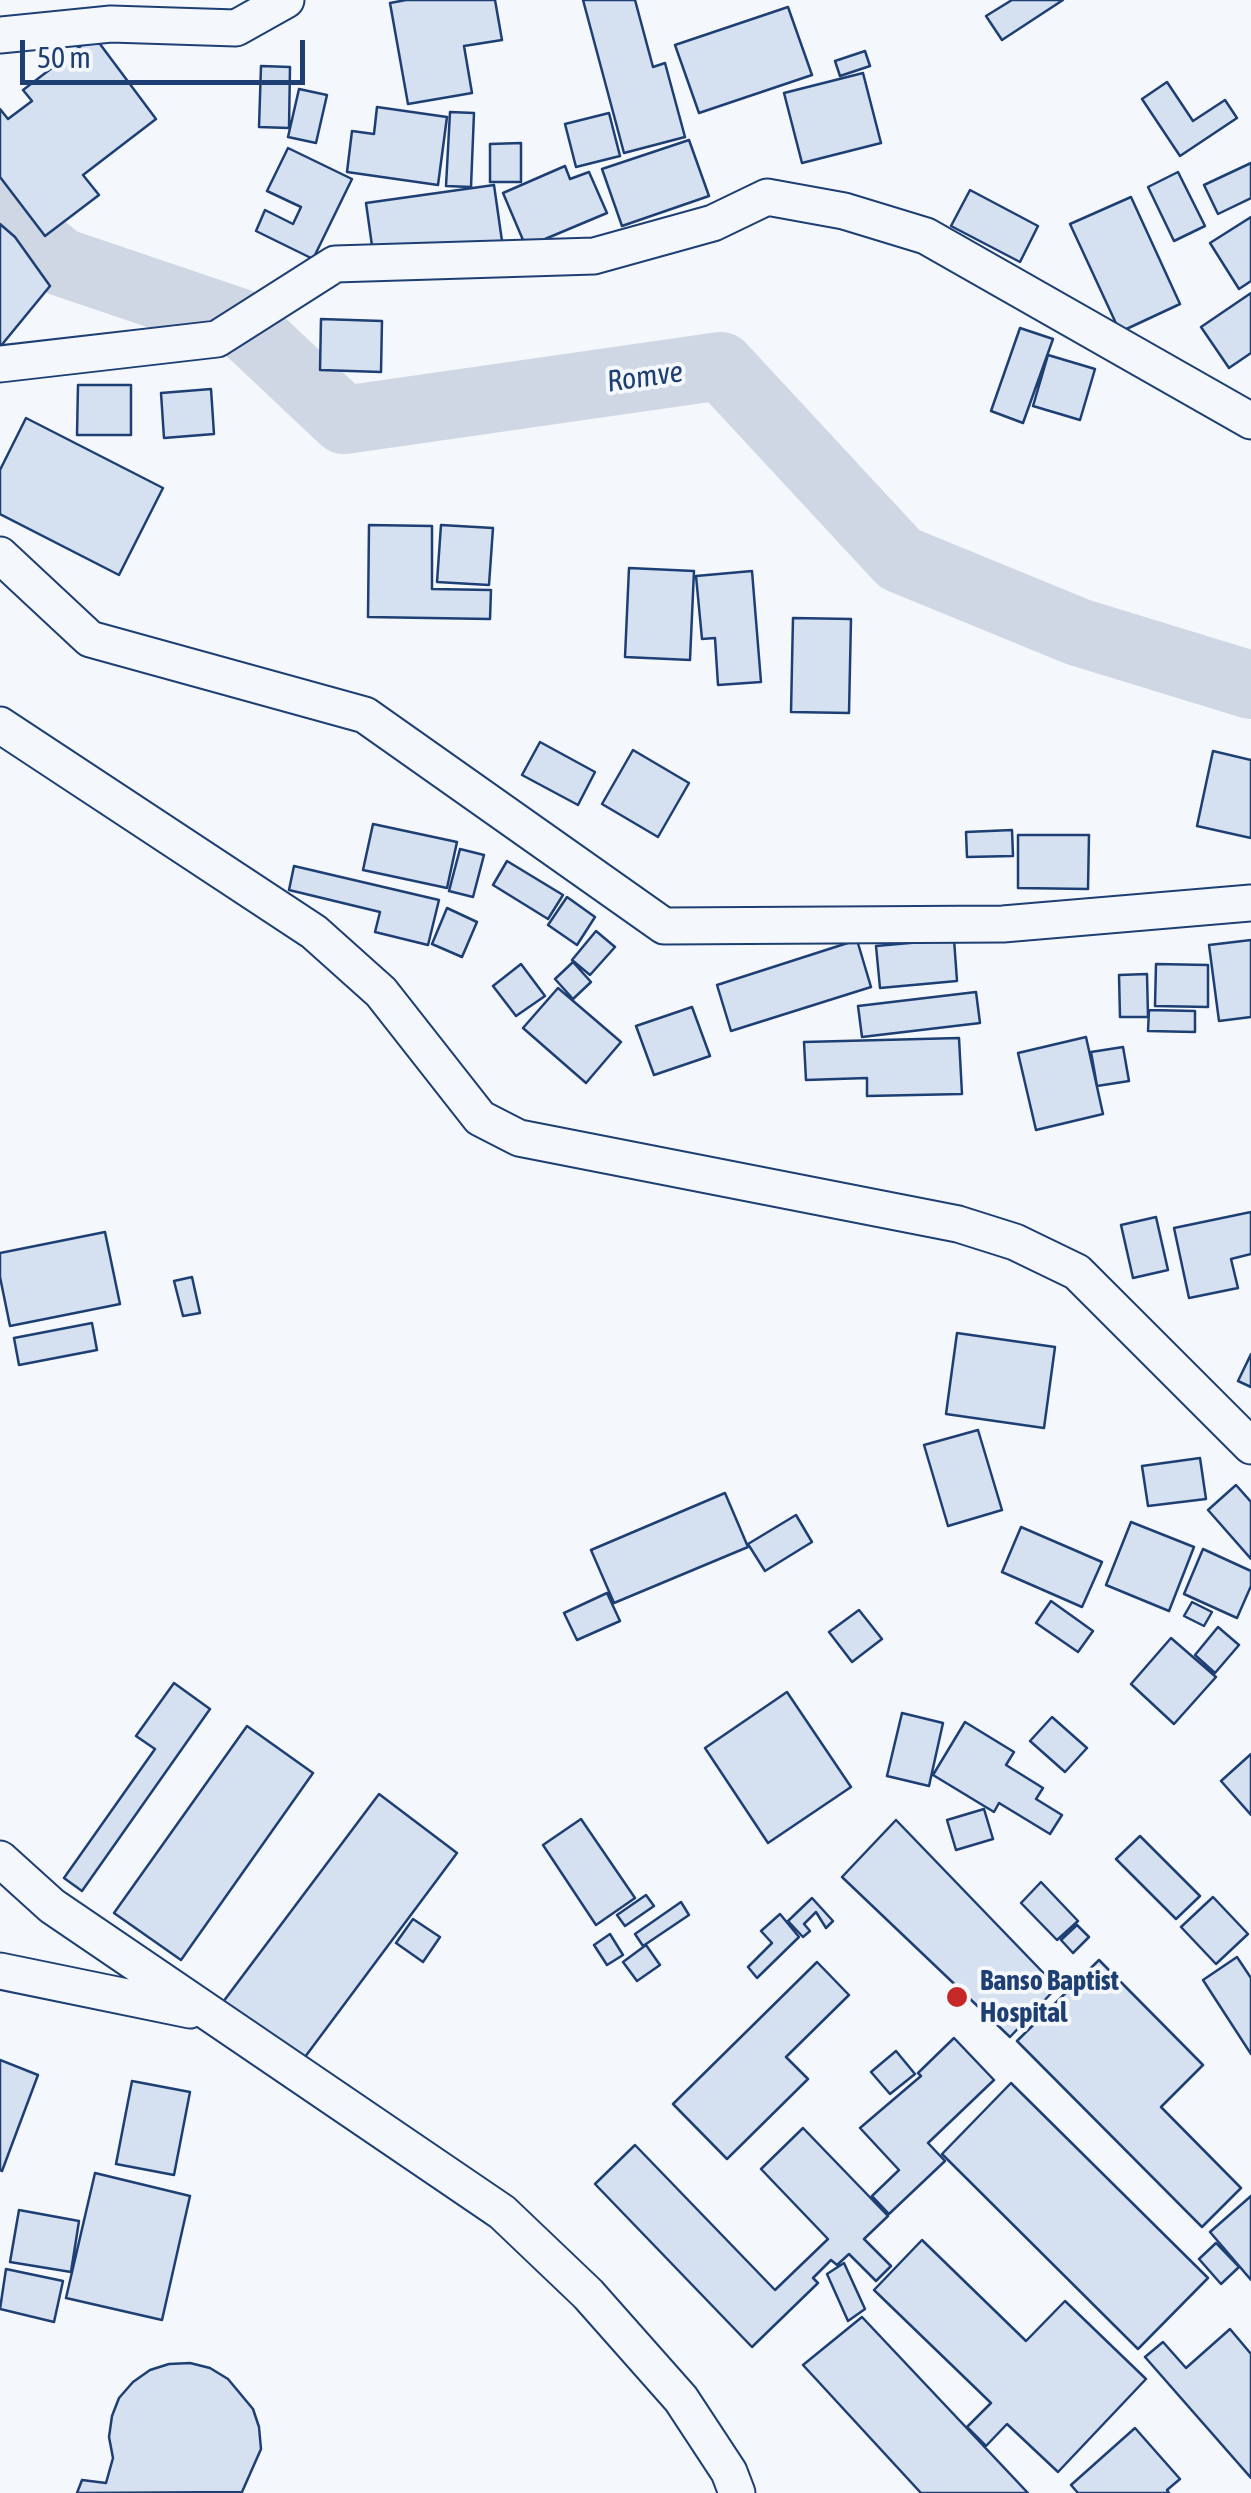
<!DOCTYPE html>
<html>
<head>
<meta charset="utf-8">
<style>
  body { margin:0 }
  #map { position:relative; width:1251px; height:2493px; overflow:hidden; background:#f4f7fb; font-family:"Asap Condensed",sans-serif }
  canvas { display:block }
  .scale { position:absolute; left:20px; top:40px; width:285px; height:45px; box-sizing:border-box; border:5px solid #1d3f73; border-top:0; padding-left:12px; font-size:30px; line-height:35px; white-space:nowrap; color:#1d3f73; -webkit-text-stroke:8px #f4f7fb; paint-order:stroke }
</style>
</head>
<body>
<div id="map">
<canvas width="1251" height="2493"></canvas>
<div class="scale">50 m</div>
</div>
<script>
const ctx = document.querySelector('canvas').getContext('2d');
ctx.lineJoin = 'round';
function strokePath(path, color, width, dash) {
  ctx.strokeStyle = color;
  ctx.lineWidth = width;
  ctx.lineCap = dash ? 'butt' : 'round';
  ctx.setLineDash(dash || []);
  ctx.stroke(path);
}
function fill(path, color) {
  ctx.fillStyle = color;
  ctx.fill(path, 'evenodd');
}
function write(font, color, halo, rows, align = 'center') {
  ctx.font = font + ' "Asap Condensed",sans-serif';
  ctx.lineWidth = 8;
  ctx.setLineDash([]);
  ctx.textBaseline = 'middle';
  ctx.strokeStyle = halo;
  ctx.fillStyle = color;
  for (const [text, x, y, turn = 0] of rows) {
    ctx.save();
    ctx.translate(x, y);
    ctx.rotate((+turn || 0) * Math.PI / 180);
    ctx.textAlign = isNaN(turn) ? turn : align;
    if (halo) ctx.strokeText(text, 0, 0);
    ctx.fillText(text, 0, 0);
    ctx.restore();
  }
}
strokePath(new Path2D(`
  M0,213L61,262L241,323L344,420L721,366L900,559L1078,632L1251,685`), '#cfd7e4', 68);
const building = new Path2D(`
  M406,0H495L502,40L464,46L472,93L408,104L390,3Z
  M583,0H635L653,67L665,63L685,137L624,153Z
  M1012,0H1063L1002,40L986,16Z
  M788,7L812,75L699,113L675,45Z
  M94,36L156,119L83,175L99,195L45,236L0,177V109L8,119L32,101L23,90Z
  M865,51L870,66L840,76L835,61Z
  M261,66L290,67L289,128L259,127Z
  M863,73L881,143L802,163L784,93Z
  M1167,82L1193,121L1225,100L1237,118L1180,156L1142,99Z
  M299,89L327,95L316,143L288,137Z
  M377,107L447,117L438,185L347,172L352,131L374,134Z
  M450,112L474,113L471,187L446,186Z
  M609,113L620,156L576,167L565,124Z
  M689,140L709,196L622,226L602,169Z
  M521,143V182H490V144Z
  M288,148L352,179L313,259L256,231L265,210L293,224L301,207L267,191Z
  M1251,163V198L1218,214L1204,185Z
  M565,166L570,179L589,172L607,213L526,247L503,193Z
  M1178,172L1205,226L1174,241L1148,187Z
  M494,185L502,241L374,260L366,203Z
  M970,190L1038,226L1020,262L951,226Z
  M1131,197L1180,304L1120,332L1070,224Z
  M1251,217V281L1239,289L1210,243Z
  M0,224L15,237L50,286L0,347Z
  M1251,293V353L1229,368L1201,327Z
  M321,319L382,321L381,372L320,370Z
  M1020,328L1053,339L1023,423L991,411Z
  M1048,355L1095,369L1080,420L1033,406Z
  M78,385H131V435H77Z
  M211,389L214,434L164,438L161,393Z
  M26,418L163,488L119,575L0,514V470Z
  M369,525L432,526V589L491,590L490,619L368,617Z
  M441,525L493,528L489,585L437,582Z
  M629,568L694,571L690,660L625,657Z
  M752,571L761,682L718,685L715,638L702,639L696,576Z
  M793,618L851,619L849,713L791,712Z
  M540,742L595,772L578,805L522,775Z
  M633,750L689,783L658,837L602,804Z
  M1213,751L1251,760V838L1197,826Z
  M373,824L457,842L447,888L363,870Z
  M1012,830L1013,856L967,857L966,832Z
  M1018,835H1089L1088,889L1018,888Z
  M460,849L484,855L473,897L449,891Z
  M507,861L563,895L548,919L493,885Z
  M294,866L439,900L428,945L375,932L380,912L289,890Z
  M567,897L595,917L577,945L548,925Z
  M447,908L477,922L462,957L432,944Z
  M596,931L615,947L590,975L572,960Z
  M954,939L957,981L880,988L876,946Z
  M857,940L871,987L731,1031L717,985Z
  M1251,940V1017L1219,1021L1209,945Z
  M573,962L591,982L573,999L555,979Z
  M521,964L545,996L516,1016L493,986Z
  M1156,964L1208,965V1007L1155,1006Z
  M1147,974L1148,1017H1120L1119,975Z
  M558,988L621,1042L586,1083L523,1028Z
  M976,992L980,1023L862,1037L858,1006Z
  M692,1007L710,1056L654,1075L636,1026Z
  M1149,1010L1195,1011V1032L1148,1031Z
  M1086,1037L1103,1114L1036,1130L1018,1053Z
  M959,1038L962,1094L867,1096V1078L806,1080L804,1042Z
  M1123,1047L1129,1081L1097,1086L1091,1052Z
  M1251,1212V1254L1231,1259L1238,1288L1189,1298L1174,1228Z
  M1156,1217L1168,1270L1133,1278L1121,1225Z
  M105,1232L120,1304L10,1326L0,1277V1253Z
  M192,1277L200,1313L183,1316L174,1281Z
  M92,1323L97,1350L19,1365L14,1338Z
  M957,1333L1055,1347L1044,1428L946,1414Z
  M1251,1354V1387L1238,1381Z
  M978,1430L1002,1510L948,1526L924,1445Z
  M1200,1458L1206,1499L1148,1506L1142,1466Z
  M1236,1485L1251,1502V1559L1208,1510Z
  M725,1493L748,1547L614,1603L591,1550Z
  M796,1515L812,1542L765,1571L748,1544Z
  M1131,1522L1194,1547L1169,1611L1106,1585Z
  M1021,1527L1102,1562L1082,1607L1002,1572Z
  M1203,1549L1251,1571V1586L1237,1618L1184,1594Z
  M607,1593L620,1621L577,1640L564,1613Z
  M1051,1601L1093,1631L1078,1652L1036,1623Z
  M1192,1602L1212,1612L1204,1626L1184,1616Z
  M859,1610L882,1639L852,1662L829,1632Z
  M1218,1627L1239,1645L1215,1673L1195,1655Z
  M1171,1638L1216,1677L1174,1724L1131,1684Z
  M174,1683L210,1709L82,1891L64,1878L155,1749L136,1736Z
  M787,1692L851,1787L768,1843L705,1748Z
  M902,1713L943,1723L929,1786L887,1776Z
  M1052,1717L1087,1748L1065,1772L1030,1741Z
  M965,1722L1014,1752L1006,1765L1043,1788L1036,1799L1062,1815L1050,1834L999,1803L994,1812L933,1775Z
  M247,1726L313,1773L181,1960L114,1913Z
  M1251,1754V1815L1221,1781Z
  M379,1794L457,1853L302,2061L223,2002Z
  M984,1809L993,1839L956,1850L947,1820Z
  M581,1819L635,1898L596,1925L543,1845Z
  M896,1820L1057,1987L1010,2037L842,1877Z
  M1140,1836L1200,1896L1176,1919L1116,1859Z
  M1041,1882L1078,1921L1057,1940L1021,1903Z
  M646,1895L654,1906L625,1926L617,1915Z
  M1213,1897L1248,1934L1216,1964L1181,1927Z
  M812,1898L833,1921L826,1928L816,1912L804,1924L810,1931L803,1937L788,1921Z
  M681,1902L689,1915L643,1946L635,1934Z
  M780,1914L799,1937L757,1978L748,1967L772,1943L761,1931Z
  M413,1919L440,1937L423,1962L396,1943Z
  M1077,1925L1089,1937L1073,1953L1061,1940Z
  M610,1934L623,1955L607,1965L594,1945Z
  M646,1945L660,1965L637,1981L623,1962Z
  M1237,1957L1251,1978V2054L1203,1980Z
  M1099,1960L1203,2065L1161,2107L1241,2188L1202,2227L1017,2041Z
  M817,1962L849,1995L786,2057L808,2079L727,2159L673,2104Z
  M954,2038L994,2080L928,2143L945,2161L889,2214L872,2196L899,2170L860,2128L921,2076L918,2073Z
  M896,2051L915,2074L890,2094L871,2072Z
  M0,2060L38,2075L2,2171L0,2170Z
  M132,2081L190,2092L174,2175L116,2164Z
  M1011,2083L1208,2278L1138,2349L942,2154Z
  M803,2128L888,2216L864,2239L891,2266L876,2281L849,2254L837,2265L831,2260L813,2278L818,2283L752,2347L595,2184L635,2145L775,2290L828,2239L761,2169Z
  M95,2173L190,2196L162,2320L66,2298Z
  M1251,2196V2280L1210,2232Z
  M19,2210L79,2221L71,2272L10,2262Z
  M922,2240L1026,2341L1065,2301L1146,2379L1058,2472L1007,2424L986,2446L967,2427L991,2403L874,2290Z
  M1216,2243L1239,2267L1221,2284L1199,2259Z
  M844,2263L865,2309L848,2321L827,2274Z
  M6,2269L63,2281L54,2322L0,2309Z
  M862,2317L1028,2493H921L803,2365Z
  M1230,2329L1251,2354V2478L1145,2357L1163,2342L1186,2368Z
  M190,2363L210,2368L228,2379L253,2409L259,2427L261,2449L242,2492L77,2493L82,2480L106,2483L113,2458L109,2437L112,2416L119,2398L133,2382L150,2370L169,2364Z
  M1135,2428L1180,2479L1167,2490L1169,2493H1078L1071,2485Z`);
fill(building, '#d5e0f0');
strokePath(building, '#1d3f73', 2.5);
const street = new Path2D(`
  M0,35L111,24L236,28L286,0
  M0,364L217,339L335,264L594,256L713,223L767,197L844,211L926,236L1251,421
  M0,555L90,639L365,715L664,926L1003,924L1251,903
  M0,725L314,932L381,992L480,1118L519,1138L958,1224L1015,1242L1077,1272L1251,1446
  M0,1859L52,1906L502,2212L588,2294L681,2399L729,2472L737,2493
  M0,1971L190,2010`);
strokePath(street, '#1d3f73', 39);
strokePath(street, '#f4f7fb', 35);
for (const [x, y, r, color] of [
  [957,1997,12,"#c62828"]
]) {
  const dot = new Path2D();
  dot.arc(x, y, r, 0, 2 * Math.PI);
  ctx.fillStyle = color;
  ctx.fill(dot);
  strokePath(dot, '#f4f7fb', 4);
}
write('bold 28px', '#1d3f73', '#f4f7fb', [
  ["Banso Baptist",980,1981],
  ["Hospital",980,2013]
], 'left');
write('italic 30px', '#1d3f73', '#f4f7fb', [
  ["Romve",645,377,-8]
]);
</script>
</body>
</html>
